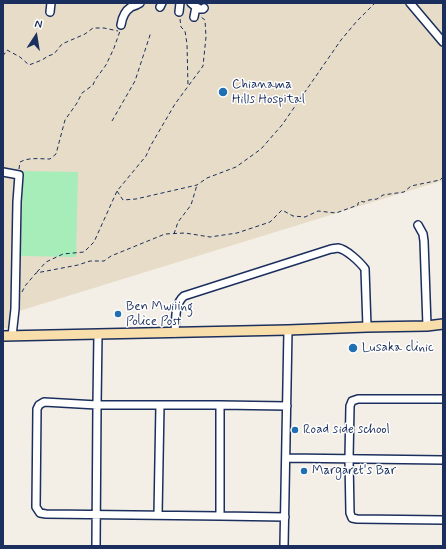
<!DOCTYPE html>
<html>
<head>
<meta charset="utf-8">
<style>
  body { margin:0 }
  #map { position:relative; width:446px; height:549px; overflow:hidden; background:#f4efe6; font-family:Mynerve,sans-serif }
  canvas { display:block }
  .frame { position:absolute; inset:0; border:4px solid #1b2f5e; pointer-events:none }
  .north { position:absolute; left:16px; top:16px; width:40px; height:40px; -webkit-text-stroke:3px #fff; paint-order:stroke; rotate:12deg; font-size:11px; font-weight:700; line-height:16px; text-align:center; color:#1b2f5e }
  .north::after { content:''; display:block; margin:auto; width:14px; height:18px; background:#1b2f5e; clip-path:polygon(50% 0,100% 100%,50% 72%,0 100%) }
</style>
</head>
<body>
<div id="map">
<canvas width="446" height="549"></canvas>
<div class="frame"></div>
<div class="north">N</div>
</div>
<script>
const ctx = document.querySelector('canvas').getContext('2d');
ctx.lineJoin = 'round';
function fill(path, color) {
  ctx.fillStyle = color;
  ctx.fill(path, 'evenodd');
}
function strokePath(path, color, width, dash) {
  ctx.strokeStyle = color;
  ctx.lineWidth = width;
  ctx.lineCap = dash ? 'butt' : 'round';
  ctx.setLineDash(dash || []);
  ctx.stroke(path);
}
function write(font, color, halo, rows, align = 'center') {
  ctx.font = font + ' Mynerve,sans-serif';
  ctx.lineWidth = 3;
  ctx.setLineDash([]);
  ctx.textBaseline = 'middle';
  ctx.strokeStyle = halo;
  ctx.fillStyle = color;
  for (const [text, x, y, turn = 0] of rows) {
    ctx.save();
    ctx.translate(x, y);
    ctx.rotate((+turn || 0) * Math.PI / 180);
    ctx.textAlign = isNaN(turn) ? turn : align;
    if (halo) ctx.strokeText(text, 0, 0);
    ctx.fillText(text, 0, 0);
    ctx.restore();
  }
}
fill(new Path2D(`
  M3,3H443V187L441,181L16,312L12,328H3Z`), '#e7dcc7');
fill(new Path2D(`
  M23,171L78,172L76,257L21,256Z`), '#a7edb9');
const minor = new Path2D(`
  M191,3L196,7L200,9H203L204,8
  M410,3L443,42
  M160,7L162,3
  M50,12L51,3
  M179,12L180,3
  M194,17L196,7
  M121,25C122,18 125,11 131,7C134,6 137,5 140,3
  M3,172L19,175L17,202L15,309L12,336
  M418,225L423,234L424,241L427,326
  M175,333C176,321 174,304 184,296L331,249C333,249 336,248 338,248C346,249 360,262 365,269L367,327
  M443,399H358L352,401L350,406L349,459L350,513L352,518L357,519L443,520
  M220,405V516
  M286,458L443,460
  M158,515L160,405
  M285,517L220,516L46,514L40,513L36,507L37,409L39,405L44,402L97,405H220L287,406
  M96,546L97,405L98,334
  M284,546L288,330`);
const major = new Path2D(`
  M3,336L288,330L367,327L427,326L443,324`);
strokePath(minor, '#1b2f5e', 10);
strokePath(major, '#1b2f5e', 12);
strokePath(new Path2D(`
  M180,19L181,27L185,31L187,44L188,86
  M3,56L7,50L20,57L29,65L42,60L48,56L54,54L62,44L85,34L93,28H104L118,31
  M112,121L135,81L151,32
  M19,169L20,162C29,157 40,159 50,159L56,154L65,120L77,103L82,93L93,85L95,80L106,65L114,48L120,31
  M117,191L123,200L136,199L197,185L207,178L236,167L261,149L282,125L341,40L357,21L375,3
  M174,234L178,222L191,205L197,185
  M37,272L46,262L63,254L84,252L94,242L117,191L146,156L151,145L175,104L203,66L206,37L205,20L201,17
  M22,292L25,286L36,273L78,265L90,261H104L111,256L165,234L185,233L210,237L237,233L270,222L282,210L293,216L305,217L318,211L336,213L358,205V203L360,201L364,202L369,200L377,199L383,195L404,192L411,186L440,180L443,177`), '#1b2f5e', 1, [4, 3]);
strokePath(minor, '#fff', 7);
strokePath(major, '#f8deab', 9);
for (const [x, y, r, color] of [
  [223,92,5,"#1f6fb2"],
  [118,314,4,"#1f6fb2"],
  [353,348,5,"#1f6fb2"],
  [295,430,4,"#1f6fb2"],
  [304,471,4,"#1f6fb2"]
]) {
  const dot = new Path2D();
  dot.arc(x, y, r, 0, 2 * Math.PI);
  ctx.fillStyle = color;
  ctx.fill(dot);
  strokePath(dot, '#fff', 1.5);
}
write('13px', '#1b2f5e', '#fff', [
  ["Chianama",232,85],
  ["Hills Hospital",232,100],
  ["Ben Mwiiing",126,307],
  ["Police Post",126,322],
  ["Lusaka clinic",362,348],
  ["Road side school",303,430],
  ["Margaret's Bar",312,471]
], 'left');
</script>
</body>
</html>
